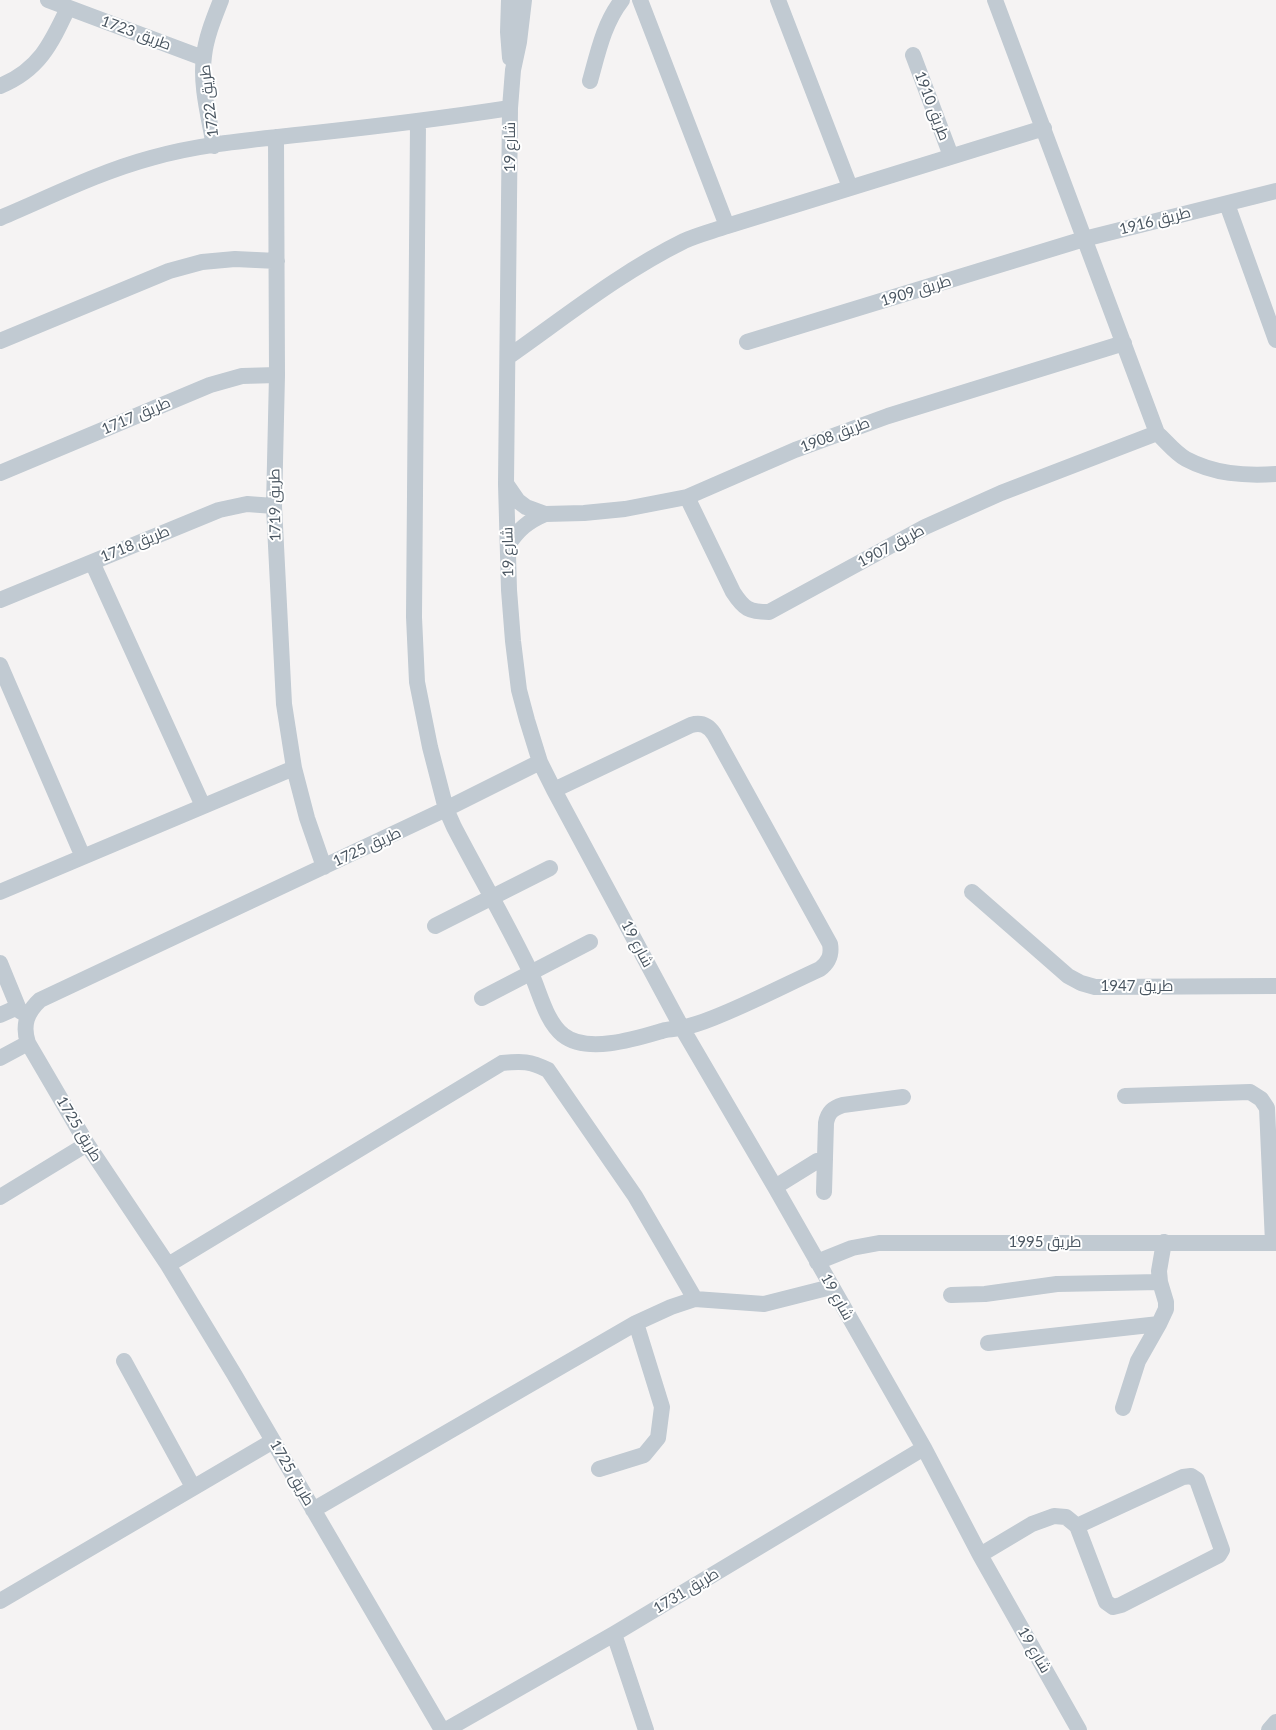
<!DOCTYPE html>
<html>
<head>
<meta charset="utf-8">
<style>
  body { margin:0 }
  canvas { display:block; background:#f5f3f3 }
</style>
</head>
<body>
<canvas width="1276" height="1730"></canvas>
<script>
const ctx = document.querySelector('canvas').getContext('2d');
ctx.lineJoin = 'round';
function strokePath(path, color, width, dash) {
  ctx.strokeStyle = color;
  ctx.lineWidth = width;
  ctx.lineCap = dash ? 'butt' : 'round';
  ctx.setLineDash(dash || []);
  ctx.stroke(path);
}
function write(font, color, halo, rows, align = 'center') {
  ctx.font = font + ' Lato,Cairo,sans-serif';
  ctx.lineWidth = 4;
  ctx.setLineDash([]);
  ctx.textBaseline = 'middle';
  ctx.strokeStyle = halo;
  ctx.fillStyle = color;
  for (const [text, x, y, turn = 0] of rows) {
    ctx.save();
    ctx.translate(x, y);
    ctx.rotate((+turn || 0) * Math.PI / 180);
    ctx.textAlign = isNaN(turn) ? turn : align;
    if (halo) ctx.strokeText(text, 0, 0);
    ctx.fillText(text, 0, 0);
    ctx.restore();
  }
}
strokePath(new Path2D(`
  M48,0L203,58
  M509,0L508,32L510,58
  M524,0L519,42L513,70L510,108L506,484L509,590L513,641L519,690L527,720L540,762L554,790L682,1028L775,1187L924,1448L980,1555L1079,1730
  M640,0L727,226
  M778,0L850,187
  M995,0L1157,433C1166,441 1175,453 1186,459C1214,474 1244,476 1276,474
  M913,55L951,156
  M590,81C598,52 604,23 622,0
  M0,86C39,70 51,44 68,8
  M418,123L414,617L417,682L430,747L446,809L454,827C479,875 507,923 530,971C540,992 545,1020 563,1035C587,1054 635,1039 662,1031C668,1029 674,1029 681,1028C691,1026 703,1022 713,1018C749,1004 785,985 820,969C829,962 832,955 830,944L714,734C708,725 701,722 691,725L554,790
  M276,137L277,375L274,506L284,704L294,768L307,818L324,867
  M214,146C209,117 200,85 204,56C206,37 214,18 221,0
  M1227,204L1276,340
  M0,218C50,197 99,172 151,158C203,143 261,139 315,133C380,126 445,118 510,108
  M0,341L169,271L202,262L235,259L277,261
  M747,342L1084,239L1276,191
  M508,357C565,317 621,272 684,241C697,235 713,231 727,226L1044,128
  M0,473L210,385L242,376L277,375
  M507,485L518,501L526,507L545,514L584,513L625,509L687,497L795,450L888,416L1124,343
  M687,497L733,592C744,609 749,612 769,612L925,527L1001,493L1157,433
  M508,545C518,530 528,521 545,514
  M92,562L203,806
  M0,600L219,510L247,504L274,506
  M0,665L83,857
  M0,892L294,768
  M972,892L1068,976L1081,983L1095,987L1276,986
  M435,926L550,868
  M0,963L18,1007L20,1011L27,1015
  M482,998L590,942
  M0,1015L18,1007
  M0,1058L28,1043
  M1125,1096L1250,1092L1261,1099L1267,1108L1273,1243
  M775,1187L817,1161L825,1160
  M824,1192L826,1123C828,1112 833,1108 843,1105L903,1097
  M0,1197L87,1144
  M817,1262L852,1248L879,1243H1276
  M168,1265L502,1063C522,1061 530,1061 548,1070L635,1196L695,1299L764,1304L831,1287
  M951,1295L985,1294L1057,1284L1160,1282
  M988,1343L1159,1324
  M124,1361L193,1487
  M1123,1408L1138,1361L1159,1324L1166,1309V1302L1160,1282L1159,1271L1164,1242
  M599,1469L644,1455L658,1438L662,1407L636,1323
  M313,1510L636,1323L671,1307L695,1299
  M980,1555L1032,1524L1054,1516L1066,1517L1077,1526L1106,1602L1113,1607L1121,1605L1219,1555L1222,1550L1197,1480L1191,1476L1183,1477L1077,1526
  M0,1601L273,1441
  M614,1634L646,1730
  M442,1730L234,1374L168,1265L87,1144L28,1043C22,1025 27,1012 40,1000L446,809L540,762
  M446,1730L614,1634L924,1448
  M1269,1730L1276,1722`), '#c1cad2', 16);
write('15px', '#4a5661', '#fff', [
  ["طريق 1723",136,33,20],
  ["طريق 1722",209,101,-97],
  ["طريق 1910",932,106,69],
  ["شارع 19",510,147,-90],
  ["طريق 1916",1155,221,-14],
  ["طريق 1909",916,291,-17],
  ["طريق 1717",136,416,-23],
  ["طريق 1908",835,435,-21],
  ["طريق 1719",275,505,-91],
  ["طريق 1718",135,544,-22],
  ["طريق 1907",891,546,-28],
  ["شارع 19",508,552,-91],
  ["طريق 1725",367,847,-25],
  ["شارع 19",637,944,62],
  ["طريق 1947",1137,986],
  ["طريق 1725",79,1129,59],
  ["طريق 1995",1045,1242],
  ["شارع 19",837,1297,61],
  ["طريق 1725",292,1473,60],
  ["طريق 1731",686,1591,-31],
  ["شارع 19",1034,1650,60]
]);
</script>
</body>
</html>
